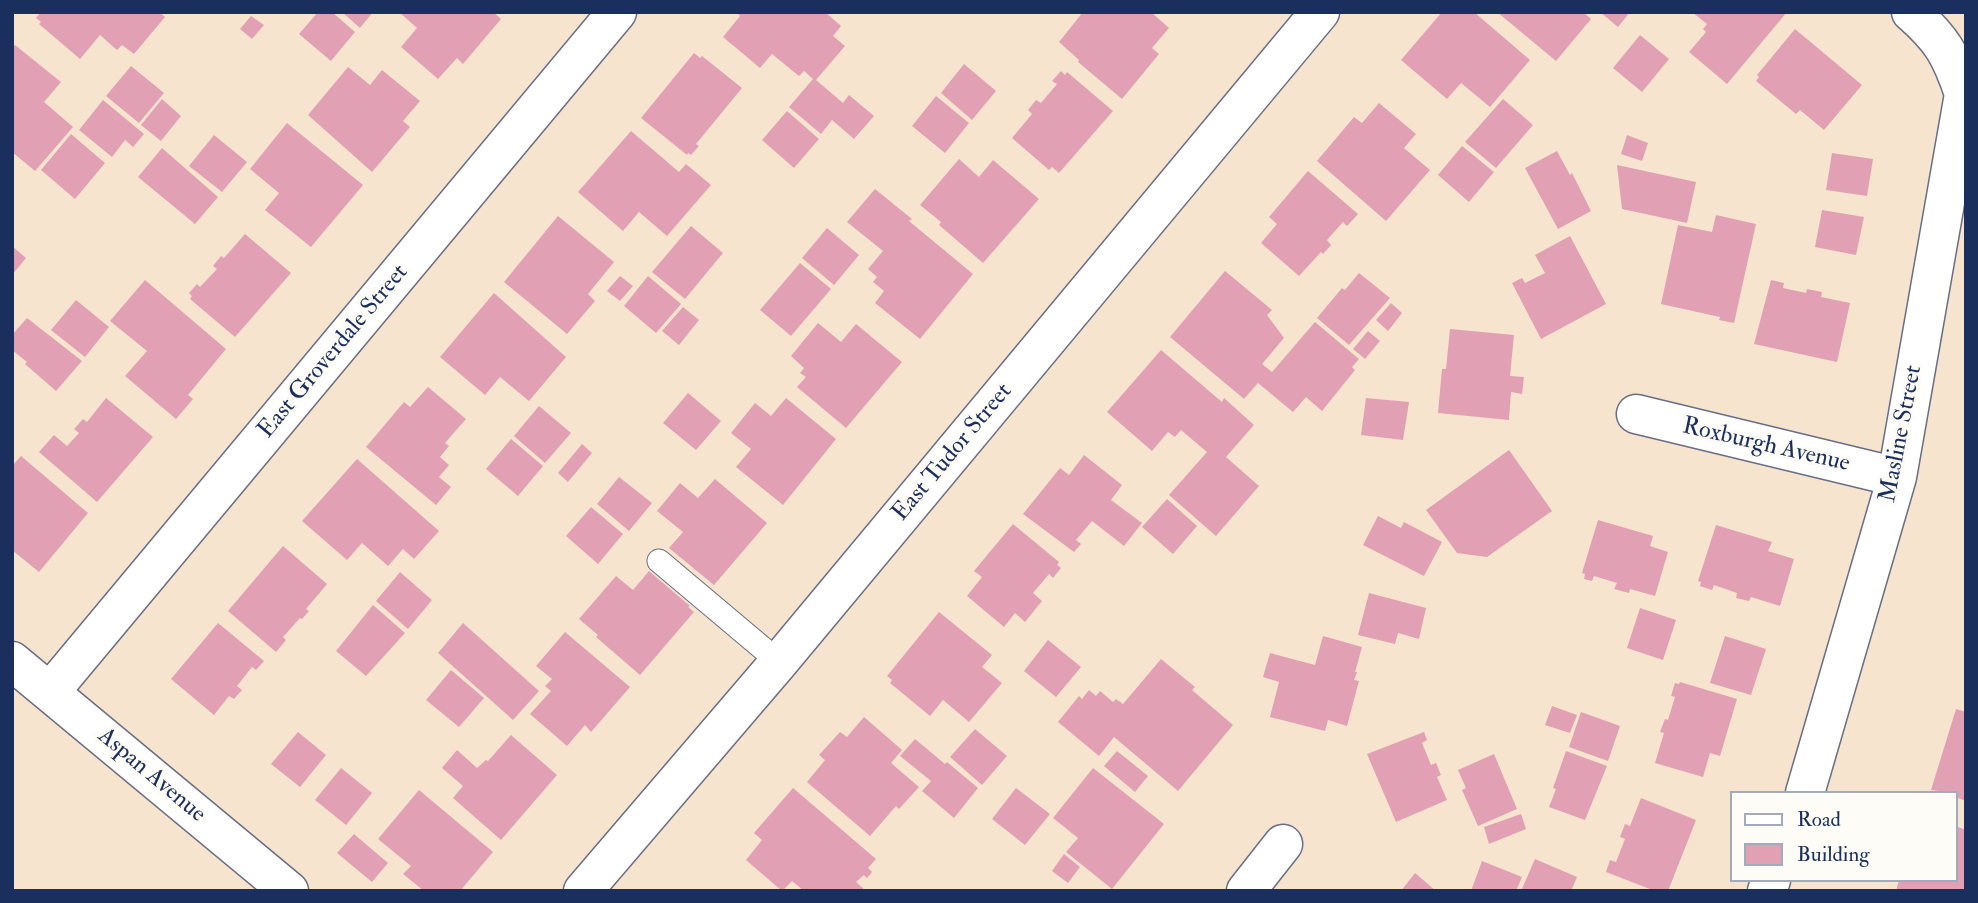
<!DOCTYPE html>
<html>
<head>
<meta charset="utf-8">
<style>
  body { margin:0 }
  #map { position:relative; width:1978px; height:903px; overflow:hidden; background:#f7e4ce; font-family:"IM FELL Double Pica",serif }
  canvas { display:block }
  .frame { position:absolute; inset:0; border:14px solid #1b2f5e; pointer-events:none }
  .legend { position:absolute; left:1730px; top:791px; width:228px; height:91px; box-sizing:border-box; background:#fdfcf7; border:2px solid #a3aaba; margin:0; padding:9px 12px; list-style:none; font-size:21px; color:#1b2f5e }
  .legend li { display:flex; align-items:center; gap:14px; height:35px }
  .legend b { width:35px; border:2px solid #a3aaba }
</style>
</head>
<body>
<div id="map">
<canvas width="1978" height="903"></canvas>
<div class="frame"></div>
<ul class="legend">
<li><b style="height:9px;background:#fff"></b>Road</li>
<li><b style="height:19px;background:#e2a0b4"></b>Building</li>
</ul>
</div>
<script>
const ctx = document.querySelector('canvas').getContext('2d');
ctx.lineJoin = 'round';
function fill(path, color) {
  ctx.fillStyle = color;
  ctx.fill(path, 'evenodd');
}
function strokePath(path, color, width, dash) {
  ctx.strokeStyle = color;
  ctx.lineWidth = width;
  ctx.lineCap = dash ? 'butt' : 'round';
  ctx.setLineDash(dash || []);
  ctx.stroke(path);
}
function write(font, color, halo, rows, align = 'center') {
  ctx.font = font + ' "IM FELL Double Pica",serif';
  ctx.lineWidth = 7;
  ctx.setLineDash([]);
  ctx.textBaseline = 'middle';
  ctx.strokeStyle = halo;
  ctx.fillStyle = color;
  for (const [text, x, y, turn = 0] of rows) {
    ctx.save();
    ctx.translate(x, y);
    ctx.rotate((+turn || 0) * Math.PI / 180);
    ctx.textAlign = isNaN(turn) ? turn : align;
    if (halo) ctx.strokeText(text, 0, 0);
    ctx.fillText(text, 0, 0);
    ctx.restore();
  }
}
fill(new Path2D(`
  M41,12H159L165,17L134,54L122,45L117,50L100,35L80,59L39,24L41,22L36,18Z
  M318,12H332L355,32L331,61L299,34Z
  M342,12H373L360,28Z
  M399,12H493L501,19L463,64L457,58L438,79L401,47L417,28Z
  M736,12H825L841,26L833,36L845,46L816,80L843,103L849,95L874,116L854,139L832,120L821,134L789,107L813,79L804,71L799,76L772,54L760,68L723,37L740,16Z
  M1083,12H1113L1116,14L1117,12H1151L1169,28L1152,48L1159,54L1122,99L1078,62L1079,60L1059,42Z
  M1442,12H1474L1530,60L1490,107L1461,83L1447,99L1401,60Z
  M1497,12H1583L1591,19L1556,61Z
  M1600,12H1630L1618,27Z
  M1692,12H1787L1727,84L1689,52L1706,32L1703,29L1707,24Z
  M251,16L264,25L252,39L240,29Z
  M1795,29L1862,85L1824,130L1800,110L1796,114L1756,81L1759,77L1757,75Z
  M1640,35L1669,59L1642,92L1613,68Z
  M15,45L61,82L44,102L73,127L35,171L12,152V48Z
  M694,53L700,58L702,56L742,88L696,144L699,146L691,155L688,153L687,155L641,118Z
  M964,64L996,91L972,120L941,93Z
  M131,66L164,93L139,123L106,96Z
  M348,67L370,85L382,70L420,101L403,121L410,127L372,172L308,115Z
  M1061,71L1065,75L1067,72L1113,111L1059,173L1052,167L1049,170L1012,138L1032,114L1028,110L1036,100L1041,103L1057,84L1052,81Z
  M936,96L969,123L945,153L912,126Z
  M162,99L181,116L161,141L141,125Z
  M1503,99L1533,125L1496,168L1465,142Z
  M103,100L144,134L133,147L125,140L112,157L79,130Z
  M1379,103L1416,134L1404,148L1430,170L1386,221L1317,161L1354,117L1362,123Z
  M787,111L819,139L794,168L762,140Z
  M287,123L363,185L311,247L265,210L279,193L250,169Z
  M631,131L679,172L686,164L711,185L667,236L639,212L623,231L578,192Z
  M71,134L105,163L75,199L41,170Z
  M214,135L247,162L222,192L189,166Z
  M1627,135L1648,143L1642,161L1621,154Z
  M1462,146L1494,172L1469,202L1438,175Z
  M162,148L218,197L195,224L138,177Z
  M1557,151L1570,175L1572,173L1591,211L1558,229L1525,168Z
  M1832,153L1873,159L1867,196L1826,190Z
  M959,159L979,177L993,160L1039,199L983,263L939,225L941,222L920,205Z
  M1617,165L1696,182L1687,223L1622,209Z
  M1308,171L1358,214L1347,226L1343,222L1327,240L1331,245L1323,254L1321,252L1299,276L1261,243L1277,224L1269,217Z
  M875,189L912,219L909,221L973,274L920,339L875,303L884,291L873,282L877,277L868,269L883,251L847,222Z
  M1822,210L1864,217L1856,255L1815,247Z
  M1716,215L1756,224L1734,323L1719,320L1720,317L1661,304L1678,225L1712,232Z
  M558,216L614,262L588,294L595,301L567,334L504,282Z
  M691,226L723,253L685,299L652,272Z
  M827,228L859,255L834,285L802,258Z
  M245,234L291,273L235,337L190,299L192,296L189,293L197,284L200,287L217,269L213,266L221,256L224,258Z
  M1570,236L1606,304L1541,339L1512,283L1522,278L1525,283L1545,273L1535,255Z
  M12,246L26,258L12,275Z
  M800,263L831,289L791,336L760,310Z
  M1225,271L1272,310L1267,315L1284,338L1262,364L1272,372L1315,322L1359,359L1352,367L1355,370L1322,411L1306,397L1293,412L1258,383L1244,399L1170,337Z
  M1359,273L1390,298L1349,345L1317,318L1342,288L1345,290Z
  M620,276L633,286L620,301L607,291Z
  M648,276L681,304L656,333L624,306Z
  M145,280L226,349L188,395L193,399L176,419L125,376L147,351L110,321Z
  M1771,280L1784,283L1783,288L1806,293L1807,289L1822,292L1821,297L1850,303L1837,362L1754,344Z
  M494,293L566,357L529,401L500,377L485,395L440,357Z
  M76,300L109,327L85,357L51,330Z
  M1391,303L1402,313L1388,331L1376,320Z
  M683,307L699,320L679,345L662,331Z
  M27,318L82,361L56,391L25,364L27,362L12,350V335Z
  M818,323L841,342L856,324L902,362L846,428L797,387L806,377L800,373L804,368L791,356Z
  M1450,329L1514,335L1510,376L1524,377L1522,394L1511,392L1509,420L1438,413L1442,369H1446Z
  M1368,331L1380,341L1365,359L1353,349Z
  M1161,350L1222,402L1224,398L1254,425L1226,457L1259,486L1216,536L1169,495L1207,452L1181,430L1175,437L1168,432L1152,451L1107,412Z
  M428,387L466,419L445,443L449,446L440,457L449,465L439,477L451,487L436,505L366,447L404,402L410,407Z
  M688,393L721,421L696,450L663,423Z
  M106,398L153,437L97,502L39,452L54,435L67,446L79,433L74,429L83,419L87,422Z
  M786,398L836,439L783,505L736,467L751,449L731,433L755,403L771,416Z
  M1366,398L1409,402L1403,440L1361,435Z
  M539,406L571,433L545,463L514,436Z
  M511,439L543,466L518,496L486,469Z
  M582,444L592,453L568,482L558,473Z
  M1509,450L1552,511L1487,557L1457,553L1426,510Z
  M1084,455L1122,485L1111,500L1142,523L1124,546L1092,521L1076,540L1081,544L1074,552L1023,514L1060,468L1069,475Z
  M21,456L88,513L39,572L12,550V466Z
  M357,459L439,531L414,559L403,549L388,566L362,543L347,560L302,521Z
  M619,477L652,503L629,531L597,504Z
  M715,479L767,523L714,585L669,548L683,532L657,511L680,483L698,498Z
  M1167,499L1197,526L1173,554L1142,527Z
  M591,507L623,534L598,564L566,536Z
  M1378,516L1401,528L1404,522L1442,542L1424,576L1363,545Z
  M1598,520L1653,536L1650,546L1668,552L1655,596L1630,589L1629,593L1614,589L1617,583L1594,576L1592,581L1584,579L1585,574L1582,573Z
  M1013,524L1059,562L1057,565L1061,568L1053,578L1049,574L1033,593L1042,601L1025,622L1015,613L1004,627L967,596L982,577L974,571Z
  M1716,525L1772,542L1768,551L1794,559L1780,606L1751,597L1749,601L1736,598L1737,593L1714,585L1712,590L1700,586L1701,582L1698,581Z
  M283,546L327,584L306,609L309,611L302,619L300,618L283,637L286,640L276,652L228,611Z
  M649,571L690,606L688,607L694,612L640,675L596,637L598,635L579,619L616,576L633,590Z
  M400,572L432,600L408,629L376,601Z
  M1369,593L1426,608L1419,639L1398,633L1395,644L1358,635Z
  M373,605L405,633L366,676L336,651Z
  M1640,608L1676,620L1663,660L1627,648Z
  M939,612L992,655L982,667L1002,683L969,722L943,700L930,716L890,683L892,680L887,676Z
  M218,623L264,661L256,670L252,667L237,686L242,690L234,699L229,696L214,715L171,679Z
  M463,623L539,691L513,720L438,653Z
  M565,632L630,687L591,732L585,725L567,746L530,714L551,691L545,686L552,679L536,666Z
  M1323,636L1362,647L1355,672H1357L1354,680L1359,681L1347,726L1328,720L1325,731L1270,717L1279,682L1263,677L1270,653L1315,665Z
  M1725,636L1766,649L1751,695L1710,683Z
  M1048,640L1081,667L1056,697L1024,671Z
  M1161,659L1195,687L1192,690L1233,725L1178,791L1114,737L1099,756L1058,722L1079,696L1082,699L1089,690L1096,696L1100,691L1113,702L1116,699L1123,704Z
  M451,670L484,698L459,727L426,700Z
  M1680,682L1737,699L1720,756L1710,753L1703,777L1655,763L1664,733L1660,732L1665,719L1668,720L1675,697L1671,696L1675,683L1679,684Z
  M1552,706L1577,715L1570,733L1545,725Z
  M1956,709L1966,712V801L1955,797V793L1931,790Z
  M1581,712L1620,726L1608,761L1569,747Z
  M864,717L902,750L891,763L919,787L899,809L896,806L870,836L807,782L825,760L819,755L840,732L847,737Z
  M975,729L1007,756L982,785L950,757Z
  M298,732L326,755L300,787L271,764Z
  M1424,732L1427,740L1422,743L1431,765L1436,763L1441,775L1437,777L1447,800L1396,822L1367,754Z
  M511,735L557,775L501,840L453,798L463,786L442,768L457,750L477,768L486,760L488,761Z
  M915,739L945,764L947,762L978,788L954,818L922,791L931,781L900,756Z
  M1117,751L1148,776L1135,792L1104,766Z
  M1566,751L1607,766L1585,820L1549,807L1556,789L1553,788Z
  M1494,754L1517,809L1478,826L1462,790L1466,788L1458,770Z
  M341,768L372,793L346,825L315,800Z
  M1093,768L1164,824L1112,889L1066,852L1078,838L1053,818Z
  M793,788L876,859L868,868L872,872L867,878L864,875L856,882L866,891H804L792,881L782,891L746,860L762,840L754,833Z
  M1016,788L1050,814L1025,845L992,819Z
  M419,790L493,852L460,891H424L403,874L411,866L378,839Z
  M1641,798L1696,820L1668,891H1655L1606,872L1610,860L1616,862L1625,839L1620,837L1625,824L1630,826Z
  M1521,814L1526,829L1489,844L1484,827Z
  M1955,826L1966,830V891H1896L1899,880H1955Z
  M354,834L388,863L372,882L337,853Z
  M1064,854L1080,867L1068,883L1052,871Z
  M1535,859L1577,877L1571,891H1521Z
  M1482,861L1522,877L1516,891H1471Z
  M1415,873L1436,891H1401Z`), '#e2a0b4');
const service = new Path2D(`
  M659,561L779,662`);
const minor = new Path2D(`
  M1636,414L1897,477
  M12,661L289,891
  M50,692L617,12
  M1805,793L1897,477L1964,94C1951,55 1942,39 1911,12
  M583,891L779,662L1320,12
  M1246,891L1283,844
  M1767,891L1771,880`);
strokePath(service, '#686e85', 25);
strokePath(minor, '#686e85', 41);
strokePath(service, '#fff', 23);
strokePath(minor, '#fff', 38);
write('24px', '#1b2f5e', '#fdfcf7', [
  ["East Groverdale Street",334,352,-50],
  ["Masline Street",1902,434,-79],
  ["Roxburgh Avenue",1766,446,13],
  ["East Tudor Street",953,453,-50],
  ["Aspan Avenue",151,776,40]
]);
</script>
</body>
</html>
